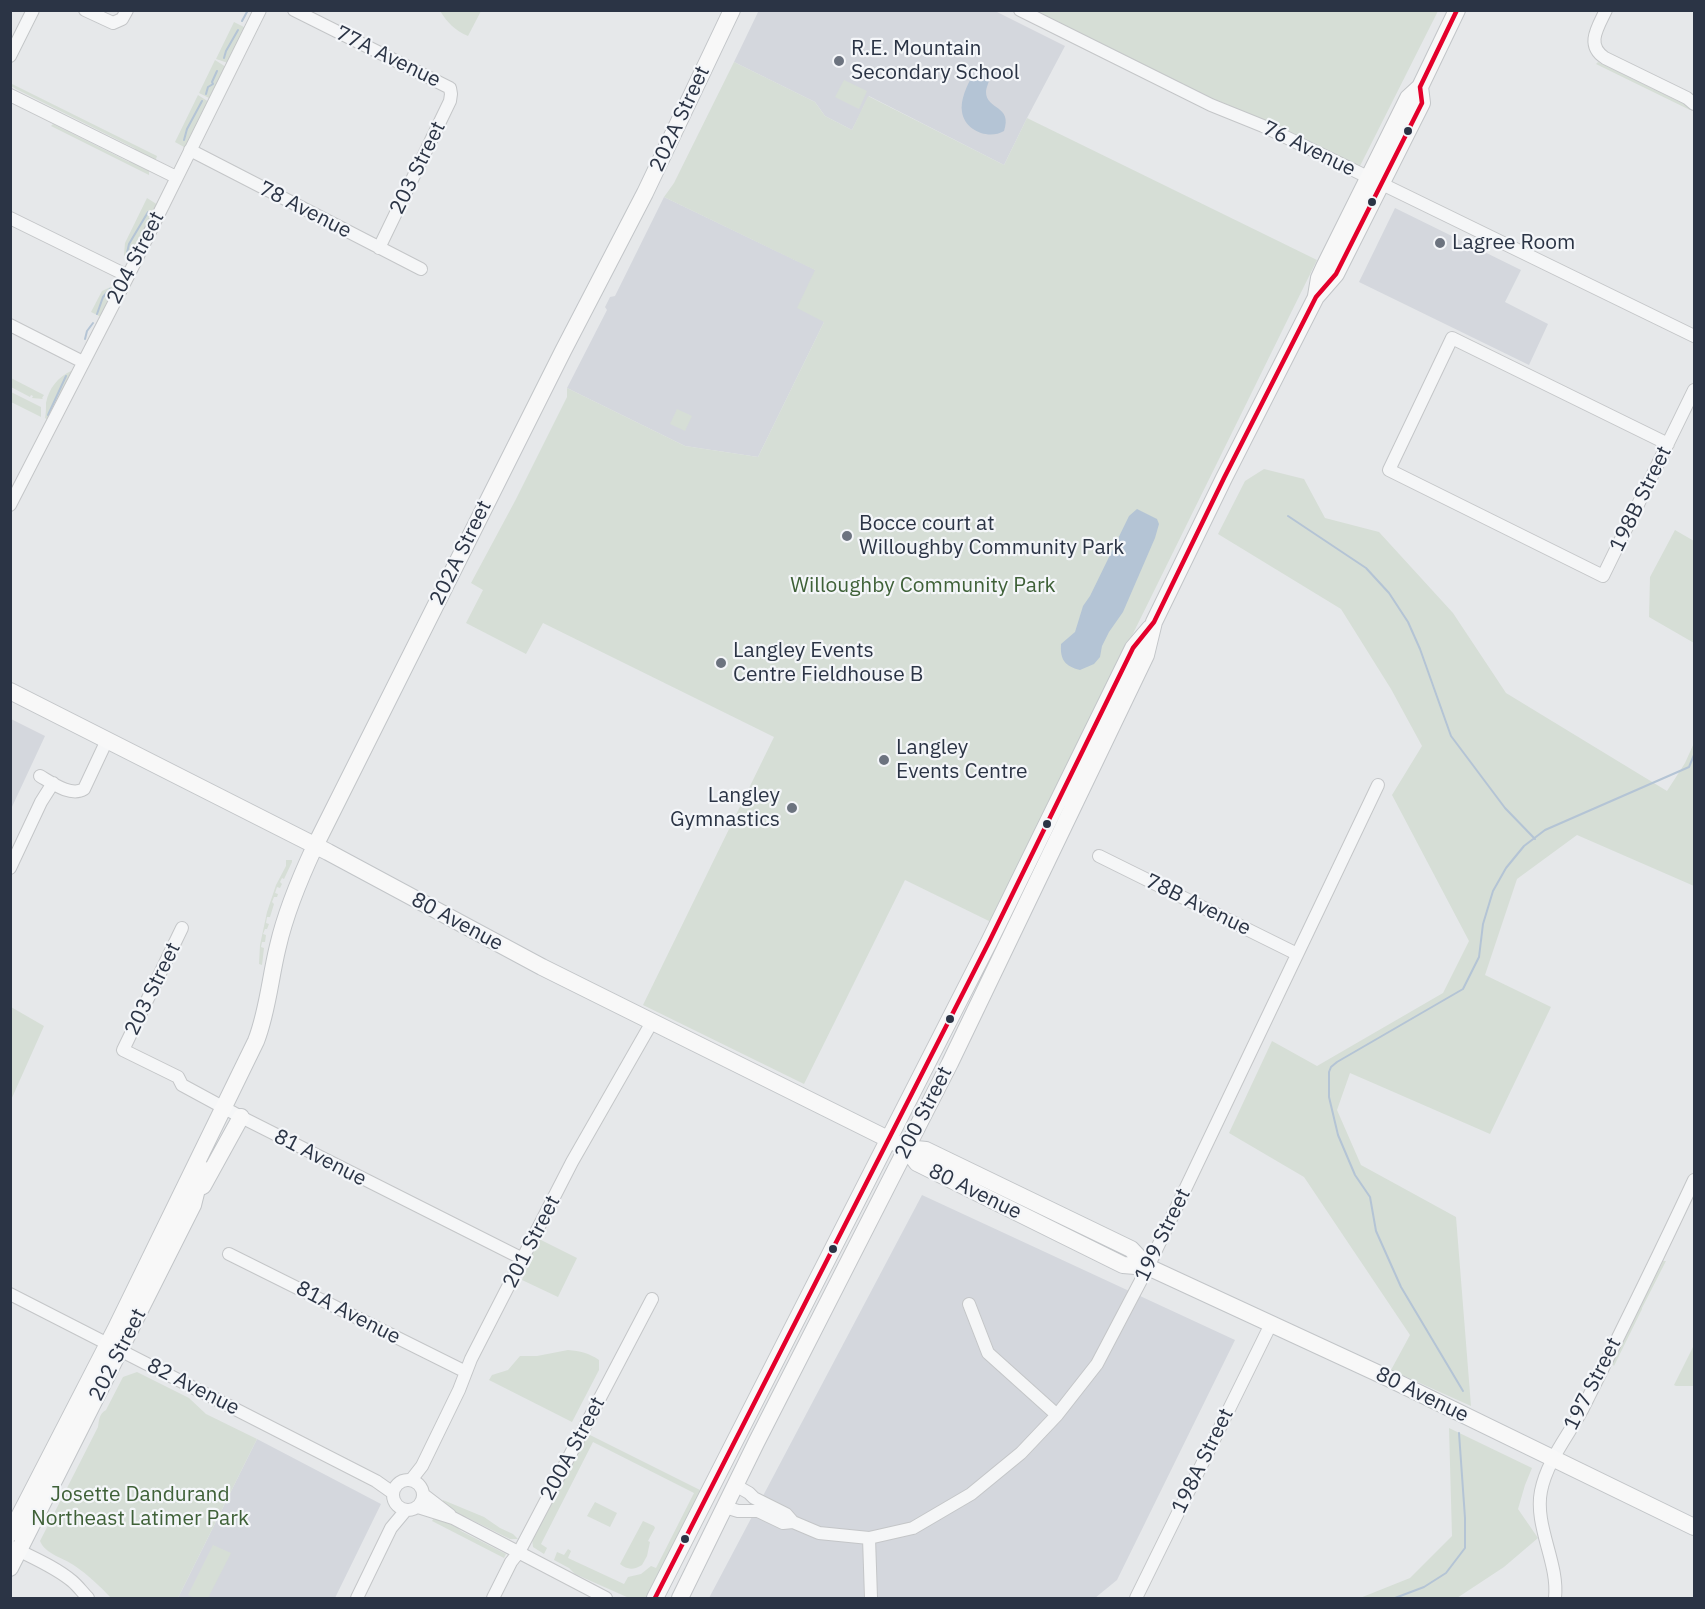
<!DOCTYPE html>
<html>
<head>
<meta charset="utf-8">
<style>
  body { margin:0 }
  #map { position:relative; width:1705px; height:1609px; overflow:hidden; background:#e6e8ea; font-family:"IBM Plex Sans",sans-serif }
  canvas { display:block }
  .frame { position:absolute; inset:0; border:12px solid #2b3445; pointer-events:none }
</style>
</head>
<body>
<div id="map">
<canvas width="1705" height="1609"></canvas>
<div class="frame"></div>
</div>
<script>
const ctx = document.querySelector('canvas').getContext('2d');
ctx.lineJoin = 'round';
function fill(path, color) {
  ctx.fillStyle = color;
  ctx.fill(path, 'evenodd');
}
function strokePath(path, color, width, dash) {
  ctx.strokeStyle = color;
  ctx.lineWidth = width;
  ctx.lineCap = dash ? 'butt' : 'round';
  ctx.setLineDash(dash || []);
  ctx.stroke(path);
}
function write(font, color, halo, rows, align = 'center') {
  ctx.font = font + ' "IBM Plex Sans",sans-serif';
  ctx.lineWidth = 4.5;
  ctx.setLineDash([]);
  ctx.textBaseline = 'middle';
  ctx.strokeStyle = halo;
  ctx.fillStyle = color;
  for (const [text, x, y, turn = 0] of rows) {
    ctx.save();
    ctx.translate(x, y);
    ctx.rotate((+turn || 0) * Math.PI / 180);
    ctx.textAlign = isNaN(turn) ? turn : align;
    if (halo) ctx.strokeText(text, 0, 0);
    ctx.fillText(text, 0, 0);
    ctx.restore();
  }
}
fill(new Path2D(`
  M759,10L995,11L1065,46L1027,118L1004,165L869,96L852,130L825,116L815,102L734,62Z
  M664,197L816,270L824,322L758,457L685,446L567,388L607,310L605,307L610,297L615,296Z
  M1395,208L1521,270L1505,302L1548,324L1529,365L1359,282Z
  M11,719L45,736L11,809Z
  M922,1195L1235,1340L1117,1580L1095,1598H709Z
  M257,1439L381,1504L335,1598H178Z`), '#d4d7dd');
fill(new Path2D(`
  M440,11H481L468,36C454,30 448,23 440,11Z
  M1033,11H1438L1360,166L1356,165L1215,101Z
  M234,22L244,27L245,29L228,63L216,59Z
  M215,60L226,67L211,98H209L199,93Z
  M734,62L815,102L825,116L852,130L868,96L1004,165L1027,118L1317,260L991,922L905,880L804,1084L643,1005L774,737L543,623L526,654L466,623L483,590L471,583L515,501L567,397V388L685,446L758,457L824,322L797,308L815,270L664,197L674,183Z
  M1598,62L1690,107V110L1598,65L1596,64Z
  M844,80L867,91L859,109L835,97Z
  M10,83L157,156L156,159L153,160L139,154L134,148L16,89L11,86Z
  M198,95L209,102L187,147H184L175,142Z
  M53,124L129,162H135L149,170V175L51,126Z
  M147,198L158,205L129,261L124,255L125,243Z
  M115,285H117L101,317L91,312L102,291Z
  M71,371L73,372L48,420L45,418C46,414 46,408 46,403C49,388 58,377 71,371Z
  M11,378L44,395L42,398L43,399L32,398L33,396L31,395L30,397L11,387Z
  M11,392L41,407V417L11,402Z
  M677,409L692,416L685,431L670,424Z
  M1264,469L1304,479L1325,518L1379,532L1453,613L1506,693L1667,791L1685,763L1694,743V886L1577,835L1517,879L1485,975L1551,1007L1490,1134L1350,1073L1337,1110L1361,1165L1456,1217L1471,1406L1391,1370L1410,1335L1304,1177L1229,1133L1272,1041L1317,1066L1443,993L1469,941L1392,795L1422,746L1391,689L1341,609L1218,534L1245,481Z
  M1675,530L1694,541V643L1649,617L1650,577Z
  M286,860H292V862L284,879L282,878L280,882L282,884L280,888L277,887L275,893L278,894L277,897H274L272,902L274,904L270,917H267L266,923L269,924L267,929H265L263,934L266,935L265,942H262L261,947L264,948L262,965L259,964L260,945L267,912L276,885L286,866Z
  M11,1007L44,1026L11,1100Z
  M539,1239L577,1258L558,1297L522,1280Z
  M1663,1261H1666L1642,1308V1309L1614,1366L1612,1364Z
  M1694,1345V1386H1676L1674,1385Z
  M568,1350C580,1351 589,1353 599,1360V1370L572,1422L489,1380L492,1375L508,1370L520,1356H537Z
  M137,1372L189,1398L206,1414L257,1439L178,1598H111C100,1586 88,1575 75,1566C64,1558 45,1554 40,1541L98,1427C99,1420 99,1414 106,1410L123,1377Z
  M1449,1428L1532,1468L1525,1485L1518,1509L1538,1538L1504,1567L1457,1598H1360L1410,1578L1452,1536Z
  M586,1433L704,1492L651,1598H629L575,1574L569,1568L554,1560L557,1552L564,1555L568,1549L571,1551L568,1558L624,1584L628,1577L641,1574L651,1566L656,1568L694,1493L593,1442L541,1544L547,1548L544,1554L533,1547L532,1539Z
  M443,1500L484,1517L500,1528L513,1534L518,1539H510L466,1517H461L440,1504Z
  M595,1502L617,1513L610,1527L587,1516Z
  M435,1516L455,1525L461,1531L506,1554L504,1558L432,1521Z
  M643,1521L654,1526L655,1528L648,1541L650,1542L647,1556L642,1565C634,1570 627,1570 620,1564Z
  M213,1545L231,1553L208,1598H195L188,1595Z`), '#d6ded6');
fill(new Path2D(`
  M983,73L990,77C989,82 986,88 986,92C986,110 1013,105 1004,131C989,140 965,131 962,112C960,100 967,85 973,75Z
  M1137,509L1157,519L1159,524L1155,538L1123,612L1109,632L1102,646L1100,657L1094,664L1080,670C1065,666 1060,660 1061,644L1075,632L1083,606L1090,596L1129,516Z`), '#b4c4d5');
strokePath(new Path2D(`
  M242,21L248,10
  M224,58L226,51L238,30
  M206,94L208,87L213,84L212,82L217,71
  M184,140L187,129L202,101
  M127,253L129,244L148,212
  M97,314L103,297L110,289
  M85,339L87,331L93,323
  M48,415L66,376
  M1288,516L1366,568L1389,593L1408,622L1420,649L1451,736L1505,808L1535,839
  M1463,1391L1401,1287L1376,1231L1370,1197L1355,1175L1338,1135L1329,1097V1072L1331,1067L1337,1062L1463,989L1479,957L1483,924L1493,891L1506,868L1524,846L1545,830L1689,767L1694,755
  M1395,1598L1424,1587L1446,1573L1465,1548V1518L1459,1433`), '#b4c4d5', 2);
const minor = new Path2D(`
  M85,10L113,23L122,19L127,10
  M294,10L450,88L451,94L450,101L379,248
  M1020,10L1211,105L1263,126L1694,336
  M1606,10C1598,27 1585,45 1605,58L1687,98L1694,104
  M10,56L33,10
  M10,95L176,177
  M190,150L421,269
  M10,218L128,276
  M10,325L83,362
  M1668,444L1452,338L1389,470L1603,576L1694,390
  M10,505L128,276L260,10
  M40,776C52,783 71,797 84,789L107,740
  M1099,856L1297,954
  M10,868L41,802L53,783
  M182,928L123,1050L178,1077L182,1085L241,1117L523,1259
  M229,1254L466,1372
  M10,1294L376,1481L393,1493
  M969,1304L988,1353L1057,1415
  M393 1495a15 15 0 1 1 30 0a15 15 0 1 1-30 0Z
  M411,1480L422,1466L459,1390L471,1359L572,1162L652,1022
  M735,1485L749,1493L754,1498L786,1514L793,1522L819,1533L869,1538L913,1528L971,1494L1021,1453L1057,1415L1097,1364L1148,1267L1378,785
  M424,1495L450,1515
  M418,1507L453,1518L606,1598
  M725,1507L738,1511H758L783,1523L793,1522
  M869,1538L871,1598
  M10,1546C31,1557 54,1566 72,1581C78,1586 83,1593 88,1598
  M357,1598L391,1528L406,1510
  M493,1598L511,1562L519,1552L652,1299
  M1136,1598L1271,1324
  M1555,1598C1559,1563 1534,1526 1541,1491C1547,1461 1568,1436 1582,1410C1620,1334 1658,1257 1694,1180`);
const major = new Path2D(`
  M1316,296L1319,278L1324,267L1408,98L1420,87L1457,10
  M10,691L328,852L542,967L906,1148L926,1150L1131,1249L1148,1267
  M906,1148L917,1163L1123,1265L1148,1267L1388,1378L1694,1527
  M203,1186L241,1117
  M10,1534L116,1328L256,1041C268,1010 270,978 278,946C286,911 300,878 315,846L563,351L645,193L732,10
  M10,1568L193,1205L202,1169
  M655,1598L989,942L1133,648L1150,628
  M680,1598L756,1443L950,1063L1146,655L1154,622L1224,478L1316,297L1336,274L1422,103L1420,87`);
strokePath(minor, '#c4c6c8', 14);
strokePath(major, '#c2c5c8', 18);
strokePath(minor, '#f5f6f7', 12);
strokePath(major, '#f8f8f8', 16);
strokePath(new Path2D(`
  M655,1598L989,942L1133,648L1154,622L1224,478L1316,297L1336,274L1422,103L1420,87L1457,10`), '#e4002b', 4.5);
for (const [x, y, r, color] of [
  [839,61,6,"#6c737f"],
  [1408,131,5,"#2b3445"],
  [1372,202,5,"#2b3445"],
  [1440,243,6,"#6c737f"],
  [847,536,6,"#6c737f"],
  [721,663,6,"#6c737f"],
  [884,760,6,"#6c737f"],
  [792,808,6,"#6c737f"],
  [1047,824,5,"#2b3445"],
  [950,1019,5,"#2b3445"],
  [833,1249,5,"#2b3445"],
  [685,1539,5,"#2b3445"]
]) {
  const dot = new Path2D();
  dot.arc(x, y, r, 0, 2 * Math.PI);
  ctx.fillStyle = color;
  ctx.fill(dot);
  strokePath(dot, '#f4f6f9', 2);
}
write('21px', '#2b3445', '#f4f6f9', [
  ["R.E. Mountain",851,49],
  ["Secondary School",851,73],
  ["Lagree Room",1452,243],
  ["Bocce court at",859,524],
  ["Willoughby Community Park",859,548],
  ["Langley Events",733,651],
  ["Centre Fieldhouse B",733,675],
  ["Langley",896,748],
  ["Events Centre",896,772],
  ["Langley",780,796,"right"],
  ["Gymnastics",780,820,"right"]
], 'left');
write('21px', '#2b3445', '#f4f6f9', [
  ["77A Avenue",388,57,26],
  ["202A Street",680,119,-65],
  ["76 Avenue",1309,149,26],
  ["203 Street",418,168,-64],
  ["78 Avenue",305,210,27],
  ["204 Street",136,258,-63],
  ["198B Street",1641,499,-64],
  ["202A Street",461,553,-64],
  ["78B Avenue",1198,905,26],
  ["80 Avenue",457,922,28],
  ["203 Street",153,989,-64],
  ["200 Street",924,1113,-63],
  ["81 Avenue",320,1158,27],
  ["80 Avenue",975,1192,26],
  ["199 Street",1163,1235,-64],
  ["201 Street",532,1242,-63],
  ["81A Avenue",348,1313,27],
  ["202 Street",118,1355,-63],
  ["197 Street",1593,1384,-63],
  ["82 Avenue",193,1387,27],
  ["80 Avenue",1422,1395,26],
  ["200A Street",573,1449,-62],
  ["198A Street",1203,1461,-64]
]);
write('21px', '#3f6138', '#f4f6f9', [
  ["Willoughby Community Park",923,586],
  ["Josette Dandurand",140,1495],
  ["Northeast Latimer Park",140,1519]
]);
</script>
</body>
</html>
